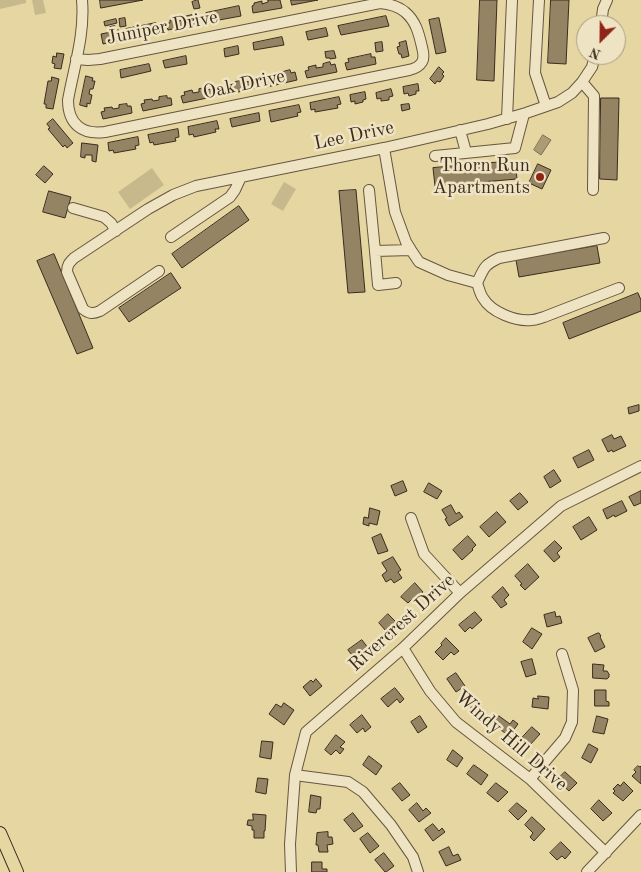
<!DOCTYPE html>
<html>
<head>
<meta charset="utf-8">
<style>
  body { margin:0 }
  #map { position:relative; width:641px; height:872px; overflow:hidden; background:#e5d6a2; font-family:"Old Standard TT",serif }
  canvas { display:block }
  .north { position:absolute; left:576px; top:15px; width:50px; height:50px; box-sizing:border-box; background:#eee4c3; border:1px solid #a79a81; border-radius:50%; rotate:203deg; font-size:14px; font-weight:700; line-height:20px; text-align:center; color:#3c2b1f }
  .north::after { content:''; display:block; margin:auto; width:18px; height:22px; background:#8f2418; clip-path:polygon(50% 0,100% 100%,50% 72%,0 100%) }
</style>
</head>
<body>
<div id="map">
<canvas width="641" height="872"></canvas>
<div class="north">N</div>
</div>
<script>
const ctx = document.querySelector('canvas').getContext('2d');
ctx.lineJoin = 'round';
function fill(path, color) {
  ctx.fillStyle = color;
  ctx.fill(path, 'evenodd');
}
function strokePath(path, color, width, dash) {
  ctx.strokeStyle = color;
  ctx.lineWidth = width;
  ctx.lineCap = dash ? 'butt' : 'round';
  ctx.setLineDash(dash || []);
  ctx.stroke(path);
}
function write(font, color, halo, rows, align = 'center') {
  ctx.font = font + ' "Old Standard TT",serif';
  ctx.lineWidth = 5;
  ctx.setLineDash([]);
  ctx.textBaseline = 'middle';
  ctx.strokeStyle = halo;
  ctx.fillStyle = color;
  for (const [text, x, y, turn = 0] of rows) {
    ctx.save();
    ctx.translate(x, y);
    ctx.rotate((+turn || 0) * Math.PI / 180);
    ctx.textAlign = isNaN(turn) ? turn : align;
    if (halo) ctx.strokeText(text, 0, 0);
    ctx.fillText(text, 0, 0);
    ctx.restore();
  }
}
fill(new Path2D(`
  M0,0H26V3L0,9Z
  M32,0H43L46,13L35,15Z
  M152,168L164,185L130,209L118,192Z
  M284,182L296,189L283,211L271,204Z`), '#c8b98c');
const water = new Path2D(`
  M543,135L551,140L541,155L534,150Z`);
fill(water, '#ac9c75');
strokePath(water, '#7f6f53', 1);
const building = new Path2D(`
  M100,0H143L101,8Z
  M198,0L200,8L194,9L192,2Z
  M268,0H280L282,8L253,13L252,6L254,5V3L262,1V4L268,2Z
  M291,0H318L292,5Z
  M480,0H497L494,81L477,80Z
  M551,0H569L566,64L548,63Z
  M239,6L241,16L208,22L206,13Z
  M192,15V18L196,17L198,24L168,30L166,23H170V20L177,18L178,21L185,20L184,17Z
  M386,16L389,26L341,35L338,26Z
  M125,18L126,26L120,27L119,19Z
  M439,18L446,52L436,54L429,20Z
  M116,19L117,23L105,26L104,22Z
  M156,23L158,32L128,38L126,29Z
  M115,26L116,30H119L121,40L103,44L101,34L111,32L110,27Z
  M326,28L328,36L308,40L306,32Z
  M282,37L284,45L254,50L253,43Z
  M406,41L409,56L402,58L401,54H399L397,47L400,46L399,43Z
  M382,42L383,51L376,52L375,43Z
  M238,46L239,54L225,57L224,49Z
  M334,51L336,58L330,59V58H326L325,52Z
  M57,53L64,54L61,69L54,68L55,64L52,63L53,56L56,57Z
  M371,54V57H375L376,64L347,70L345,63L349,62L348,59Z
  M186,56L187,64L165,68L163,61Z
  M330,62L331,65L335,64L337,72L307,78L305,71L309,70L308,67L316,65V68L323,67V64Z
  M149,64L151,71L121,78L120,70Z
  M439,67L444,72L442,74L444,76L440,82L437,81L435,84L430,79Z
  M290,70L291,73L295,72L297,80L267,87L265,79L269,78L268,75L276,73L277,76L284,75L283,72Z
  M86,76L93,78L92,81H95L93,89H90L89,94L92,95L90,104L87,103V107L80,105Z
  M52,77L59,79L53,109L46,108V104H44L48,81H51Z
  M245,80L246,82L255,80L256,88L229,94V95H228V94L223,95L221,87L231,85L230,83Z
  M418,84L419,91H416V94L409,96L408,93L404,94L403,87Z
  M207,88V90L211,89L212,97L183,103L181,96L185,95L184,92L192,90L193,93L199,92V89Z
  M391,89L393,96L389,97V100L381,101V98L377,99L376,93Z
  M365,92L366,99L363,100V102L355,104V101L351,102L350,95Z
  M167,96V98H171L172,105L143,111L141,104L145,103L144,100L152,99L153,101L159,100V97Z
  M339,97L341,104L337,105L338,108L315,112V109L311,110L310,103Z
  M601,98H619L617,180L600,179Z
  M127,104V106H131L132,113L103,119L101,112L105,111L104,108L112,107L113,109L119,108V105Z
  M409,104L410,109L402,111L401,105Z
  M299,105L301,112L297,113L298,116L271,122L269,111Z
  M259,113L260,121L232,127L230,119Z
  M53,119L73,143L67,148L65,145L63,147L48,129L50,128L47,124Z
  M217,121L219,129H215L216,132L194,137L193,134L189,135L188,127Z
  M178,129L179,137L175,138L176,141L154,145L153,142L150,143L148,135Z
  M138,137L139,145L135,146L136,149L114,153L113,150L109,151L108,143Z
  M82,143L98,145L96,162L92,161V155H85V158L81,157Z
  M515,161L517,179L435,186L433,168Z
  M538,164L551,170L542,189L529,183Z
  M44,166L53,174L45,183L36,175Z
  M356,190L365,292L348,293L339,191Z
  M49,191L71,197L65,218L43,212Z
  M239,206L249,220L182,268L172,254Z
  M597,246L600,263L519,277L516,260Z
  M54,254L93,348L77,354L37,261Z
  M171,273L181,288L129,322L119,308Z
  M638,293L641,300V311L569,339L563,323Z
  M639,405V411L629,414L628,408Z
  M612,435L614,439L621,436L626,446L613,452L612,450L608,452L602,440Z
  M589,450L594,460L578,468L573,458Z
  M554,470L561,481L550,488L544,477Z
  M403,481L407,491L395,496L391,486Z
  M429,483L442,491L437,499L424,492Z
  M641,491V503L634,506L629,497Z
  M520,493L528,502L518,510L510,501Z
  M622,501L627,511L615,517L614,515L607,519L603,510Z
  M451,505L456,514L459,512L463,517L449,526L445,519L447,518L442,510Z
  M370,508L380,511L377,525L369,523V526L363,524L364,517L368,518Z
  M497,512L506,522L489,537L480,527Z
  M589,517L597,530L581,540L573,527Z
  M381,534L388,551L378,554L372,538Z
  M468,536L476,545L472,549L473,550L462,560L453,550Z
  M555,541L562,548L557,553L560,557L554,562L544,551Z
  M393,557L401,570L398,572L402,578L394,583L391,579L386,582L382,575L387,571L382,563Z
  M528,564L539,577L525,590L520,585L522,584L515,576Z
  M415,583L423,592L414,601L412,599L408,603L401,597Z
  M503,587L509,595L504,600L507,604L501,608L492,597Z
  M475,612L482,620L472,629L470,627L465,632L459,625Z
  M555,612L556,617L560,616L562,623L547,627L544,615Z
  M388,614L396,622L386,631L379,623Z
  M532,628L542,634L532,649L523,642Z
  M598,633H599L601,636L600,637L605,647L595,652L588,638Z
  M446,638L459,651L454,655L451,652L443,660L435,652L442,645L441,644Z
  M362,640L368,648L355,659L348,650Z
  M532,659L536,674L526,677L521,662Z
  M593,664L604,665L603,671H607L609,674V677L607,679L593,678Z
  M456,673L465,686L456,692L447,679Z
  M316,679L322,686L310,696L303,687L311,680L313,682Z
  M395,688L404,699L400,703L397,699L388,707L381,699Z
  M595,690H606V701L609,702V706H595Z
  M471,693L482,703L475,711L464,701Z
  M538,696L549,697L548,709L532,707L533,698L538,699Z
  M284,703L294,710L284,725L269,714L276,704L281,707Z
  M362,715L371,727L365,732L363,728L357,733L350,725Z
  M420,716L427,727L418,733L411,722Z
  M499,716L510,724L513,720L518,724L509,736L493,724Z
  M597,716L608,719L604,734L593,732Z
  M532,727L540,734L529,746L521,739Z
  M336,735L345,742L340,747L344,749L340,754L336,750L331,755L325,750Z
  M262,741L273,742L271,759L260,757Z
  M589,744L598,749L591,763L582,758Z
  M453,750L463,758L457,767L447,760Z
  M369,756L382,766L376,775L363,765Z
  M474,765L488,775L481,785L467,774Z
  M638,766L640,767L641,766V784L632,776L636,772L634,770Z
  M565,772L577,783L569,791L557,780Z
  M258,778L268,779L266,794L256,792Z
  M624,782L633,791L623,801L613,793L615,791L613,789L618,784L620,786Z
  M400,783L410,795L402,801L392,789Z
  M496,783L508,792L498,802L487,793Z
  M311,795L321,797L320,809H317L316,813L309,812Z
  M599,800L612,813L603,821L591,809Z
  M417,803L423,811L426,808L431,813L419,822L409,810Z
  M517,803L527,811L518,820L509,811Z
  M353,813L363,826L354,832L344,820Z
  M253,814L266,815L265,831H264V838H254V830H252V826L247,825L248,820H253Z
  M532,817L545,829L534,841L530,837L533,833L525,825Z
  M433,824L439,831L442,828L445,832L433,841L425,830Z
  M328,832V837H332L333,844L327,845L328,852H319L318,845H316L317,833Z
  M368,833L379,846L370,853L360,839Z
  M561,842L571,852L565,859L562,856L557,860L550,853Z
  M449,847L453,856L458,854L461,860L446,866L439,852Z
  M384,853L394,866L386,872H385L375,860Z
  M312,862H322V869H327V872H312Z`);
fill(building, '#948463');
strokePath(building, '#3c2b1f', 1);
const minor = new Path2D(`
  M539,0L535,73L546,106
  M601,25L603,9L607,0
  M76,59L88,60L100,59L380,3C390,4 398,6 405,12C416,21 419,34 422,47C423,52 425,57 422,62C419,67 414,69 409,70L105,132C82,135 68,124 68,100C74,67 85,34 82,0
  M582,82L594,96L593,190
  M507,119L512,0
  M460,130L466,152
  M384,148L395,212L406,242L411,250L419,262L448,275L477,283
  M435,156L515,148L524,114
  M369,190L375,251L411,250
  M73,208L104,217L111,223L116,231
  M171,237L230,197L235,190L241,177
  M604,238L499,258C484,265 484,268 477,283C479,288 480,294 483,298C491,312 516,322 532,320C536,320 540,318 544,317L619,288
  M375,251L378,285L396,283
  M159,271L100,311C93,314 89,314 83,309L67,272C67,265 69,263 74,258L148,209L173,195L196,186L384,148L488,124L526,113L558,102L572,93L582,82L592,67L595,55
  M411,518L424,554L460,593
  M403,648L430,691L456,722L530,779L606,853
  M295,775L348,782L363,792L391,825L413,857L418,872
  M530,779L565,738L572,722L573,690L562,654
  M291,872L290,844L295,775L306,732L403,648L460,593L561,506L641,466
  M587,872L641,815`);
const major = new Path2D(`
  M0,833L17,872`);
strokePath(minor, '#665640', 12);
strokePath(major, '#3c2b1f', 14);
strokePath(minor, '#eee4c3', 10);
strokePath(major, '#e5d6a2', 12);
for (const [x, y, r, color] of [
  [540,177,5,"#8f2418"]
]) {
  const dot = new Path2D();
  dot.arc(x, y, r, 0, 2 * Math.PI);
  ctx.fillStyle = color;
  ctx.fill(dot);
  strokePath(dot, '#eee4c3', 2);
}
write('19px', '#3c2b1f', '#eee4c3', [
  ["Juniper Drive",162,28,-11],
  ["Oak Drive",244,85,-12],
  ["Lee Drive",354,136,-12],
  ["Rivercrest Drive",402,623,-42],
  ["Windy Hill Drive",511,741,41]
]);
write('19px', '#3c2b1f', '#eee4c3', [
  ["Thorn Run",530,166],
  ["Apartments",530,188]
], 'right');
</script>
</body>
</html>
